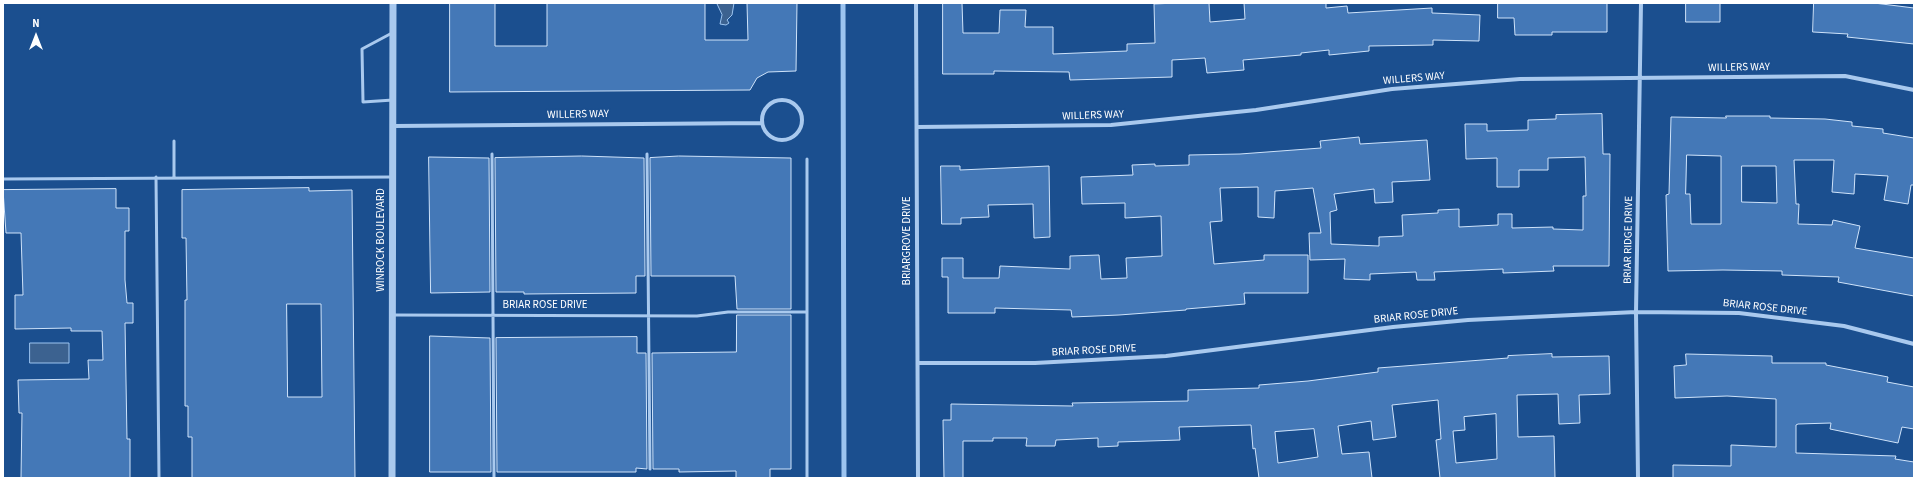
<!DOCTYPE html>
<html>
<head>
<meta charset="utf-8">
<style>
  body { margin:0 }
  #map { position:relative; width:1917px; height:481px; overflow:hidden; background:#1b4f8f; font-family:"Source Sans 3",sans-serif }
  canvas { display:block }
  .frame { position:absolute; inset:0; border:4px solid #fff; pointer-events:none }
  .north { position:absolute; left:16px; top:16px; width:40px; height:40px; -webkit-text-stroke:3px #1b4f8f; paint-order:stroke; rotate:0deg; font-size:11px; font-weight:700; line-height:16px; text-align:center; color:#fff }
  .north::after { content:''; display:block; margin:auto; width:14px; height:18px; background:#fff; clip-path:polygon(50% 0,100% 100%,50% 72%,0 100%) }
</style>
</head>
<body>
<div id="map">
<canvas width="1917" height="481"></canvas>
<div class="frame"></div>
<div class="north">N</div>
</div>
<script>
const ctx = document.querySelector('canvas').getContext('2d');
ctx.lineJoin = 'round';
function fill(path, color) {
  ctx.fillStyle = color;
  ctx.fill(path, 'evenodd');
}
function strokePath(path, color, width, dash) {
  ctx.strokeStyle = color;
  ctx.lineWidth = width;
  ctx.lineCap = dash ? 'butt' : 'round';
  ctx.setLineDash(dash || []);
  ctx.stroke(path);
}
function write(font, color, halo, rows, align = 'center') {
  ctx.font = font + ' "Source Sans 3",sans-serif';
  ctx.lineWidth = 4;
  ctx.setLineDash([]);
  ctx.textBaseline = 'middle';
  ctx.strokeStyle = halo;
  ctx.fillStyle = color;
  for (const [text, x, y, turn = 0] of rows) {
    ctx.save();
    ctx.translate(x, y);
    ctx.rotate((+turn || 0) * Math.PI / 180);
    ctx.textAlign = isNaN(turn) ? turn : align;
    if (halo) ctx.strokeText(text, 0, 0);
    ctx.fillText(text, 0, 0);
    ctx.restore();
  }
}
const water = new Path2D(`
  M717,3H734L732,15L727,20L729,23L726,25L720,24L722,15Z
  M30,343H69V363H30Z`);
fill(water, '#3c6290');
strokePath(water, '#9cc4f0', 1);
strokePath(new Path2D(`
  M843,3L844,478`), '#9cc4f0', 5);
const building = new Path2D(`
  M450,3H495V46H547V3H705V40H748L747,3H797L796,71L768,72L757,78L750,90L450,92Z
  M943,3H962L963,33H999L1000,10H1026L1025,27H1053V54L1127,51V44L1155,43L1154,4L1176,3H1209L1210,22L1245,19L1244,3H1326V8L1347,6L1348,13L1432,8V13L1480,15L1479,41L1433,40V45L1369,46V51L1329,55V50L1301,53V55L1243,60L1244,70L1207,73L1205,58L1172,60V77L1070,80L1069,72L994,71V74H943Z
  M1498,3H1607V32H1552V35H1515L1514,18H1498Z
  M1686,3H1720V22H1686Z
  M1814,3H1874L1914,8V44L1847,37L1848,34L1813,32Z
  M1602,114L1603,154H1610L1609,266H1553L1554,271L1503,273V269L1434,272L1435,280H1417L1416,272L1370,274V280L1344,279L1345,259L1310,260L1309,233H1321L1313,188L1275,191L1274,218L1258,217V187L1220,188L1222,221L1210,222L1214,264L1264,260V255H1308V293H1244L1245,304L1186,309V310L1119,315L1072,317L1071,310L995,308V313H948V277H942V258H963V278H999L1000,266L1070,269V256L1099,255L1101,279L1127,278L1126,258L1162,256L1161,216L1125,218V203L1082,204L1081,177L1133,175L1132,165L1155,164V166L1189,165V155L1240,154L1321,148L1320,141L1359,137L1360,144L1427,140L1430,180L1392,182L1393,202L1375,203L1374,189L1334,194L1337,210L1330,212L1331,244L1379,246V237L1403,236L1402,215L1438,213V210L1459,209V227L1498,225V214H1512V228L1553,227V229L1583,230V196H1586L1585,157L1548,158V170H1519V187H1497V158L1466,159L1465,124H1487V131L1528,130V120L1556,119V115Z
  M1726,116H1770V118L1825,119L1852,122V126L1883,129V133L1914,138V185H1911L1908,204L1884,200L1888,176L1855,174L1854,194L1832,192L1834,160H1794L1796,204H1799L1798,224L1832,225L1833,220L1860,226L1855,248L1914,258V296L1838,282L1839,277L1782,275V271L1723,270L1668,271L1666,195L1669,194L1671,117L1726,118ZM1687,155L1721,156V224H1691L1690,194H1686ZM1742,166H1776L1777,203L1742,202Z
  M582,156L644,158L645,276H636V293L524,294V292H496L495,158Z
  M679,156L791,158V309H737L735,276H651L650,158Z
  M429,157L489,158L490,292L431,293Z
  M941,166H960V170L1049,166L1050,237L1034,238L1033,204L988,205L989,217L961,218V224H942Z
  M309,188V191L352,190L355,478H192V437H188V406H185V300H187L186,238H182V190ZM287,304H321L322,397H288Z
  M116,189V208H129V231H125V280L127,303H133V323H125L127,439H130V478H21L22,413H19L18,380L89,379L88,360H103L102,331H71V328L15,329V295H23L21,233H6L3,190Z
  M737,315H791V469H770V478H736V471L679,472V469H653L652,353L736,352Z
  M430,336L490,338L491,472H430Z
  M637,337V353H646L647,469L636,468V472H497L496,338Z
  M1552,354V357L1609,356L1610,394L1579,395L1580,423L1559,424L1558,394L1517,395L1518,437L1554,436L1555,478H1440L1436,440L1441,439L1438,400L1392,405L1396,437L1373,440L1371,421L1338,426L1342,454L1369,452L1372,478H1259L1255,448L1253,449L1251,425L1179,427L1180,440L1118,442V446L1098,447V438L1056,440L1055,446H1026L1027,438H993V441H963V478H944L943,420H951V404L1073,406L1072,403L1188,401V390L1259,388V385L1308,381L1378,372V368L1508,358V356ZM1496,414L1497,459L1456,463L1453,431L1465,430L1464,417ZM1314,429L1318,457L1278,463L1275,432Z
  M1686,354L1772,356V363H1826V365L1888,377L1887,382L1914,387V429L1902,427L1898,443L1830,429L1831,423L1798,424L1796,425V453L1896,456L1895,459L1914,462V478H1673V465L1731,466V445L1776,447V399L1727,396L1675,398L1674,366L1686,365Z`);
fill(building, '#4478b7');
strokePath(building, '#cfe3fa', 1);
strokePath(new Path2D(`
  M392,33L362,49L363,102L393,100
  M174,141V177
  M492,154L494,478
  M647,154L650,469
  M807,159V478
  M156,177L159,478
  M3,179L392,177
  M393,315L697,316L728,312H807`), '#a9c9ee', 3);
strokePath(new Path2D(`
  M916,3L918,478
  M762 120a20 20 0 1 1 40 0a20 20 0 1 1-40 0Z
  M394,126L762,123
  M917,127L1111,125L1256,110L1392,89L1520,79L1845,76L1914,90
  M918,363H1035L1166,356L1393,327L1468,320L1636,312L1739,313L1844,326L1914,344
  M1638,478L1636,312L1641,3`), '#a9c9ee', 4);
strokePath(new Path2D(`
  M392,478L393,3`), '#a9c9ee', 7);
write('11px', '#fff', '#1b4f8f', [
  ["WILLERS WAY",1739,68,-1],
  ["WILLERS WAY",1414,79,-5],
  ["WILLERS WAY",578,115,-1],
  ["WILLERS WAY",1093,116,-2],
  ["WINROCK BOULEVARD",382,240,-90],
  ["BRIAR RIDGE DRIVE",1629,240,-89],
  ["BRIARGROVE DRIVE",908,241,-90],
  ["BRIAR ROSE DRIVE",545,306],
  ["BRIAR ROSE DRIVE",1765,308,6],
  ["BRIAR ROSE DRIVE",1416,316,-6],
  ["BRIAR ROSE DRIVE",1094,351,-3]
]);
</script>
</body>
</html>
